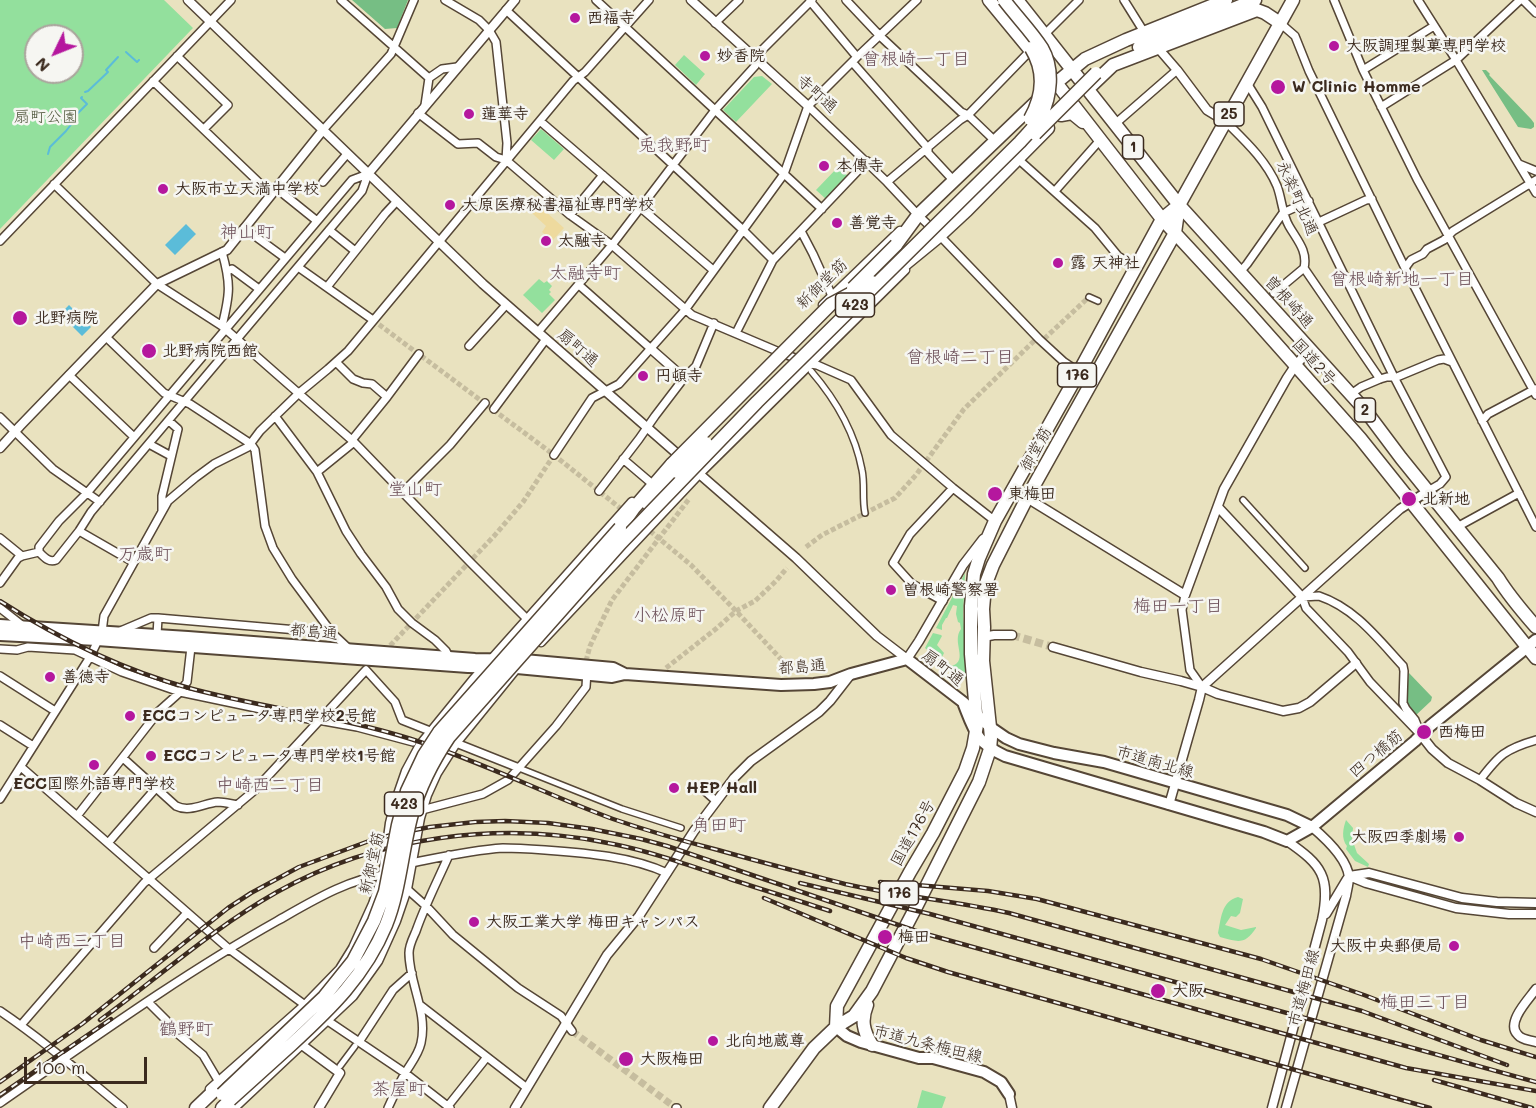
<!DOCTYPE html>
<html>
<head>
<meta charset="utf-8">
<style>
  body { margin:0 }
  #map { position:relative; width:1536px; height:1108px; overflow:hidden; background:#e9e2bf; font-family:Mali,sans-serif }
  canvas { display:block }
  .north { position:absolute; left:24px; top:24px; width:60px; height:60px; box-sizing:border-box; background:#f6f6f2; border:2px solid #aba49d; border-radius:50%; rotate:227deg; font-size:16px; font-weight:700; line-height:24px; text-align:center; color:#3b2a1e }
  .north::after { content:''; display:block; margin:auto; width:21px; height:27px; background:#b5179e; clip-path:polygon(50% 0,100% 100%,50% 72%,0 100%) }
  .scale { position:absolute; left:24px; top:1057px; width:123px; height:27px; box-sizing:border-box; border:3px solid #3b2a1e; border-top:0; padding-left:8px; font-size:18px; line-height:21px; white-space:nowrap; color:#3b2a1e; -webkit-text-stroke:4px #f6f6f2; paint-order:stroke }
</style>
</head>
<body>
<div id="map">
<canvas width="1536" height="1108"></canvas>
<div class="north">N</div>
<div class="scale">100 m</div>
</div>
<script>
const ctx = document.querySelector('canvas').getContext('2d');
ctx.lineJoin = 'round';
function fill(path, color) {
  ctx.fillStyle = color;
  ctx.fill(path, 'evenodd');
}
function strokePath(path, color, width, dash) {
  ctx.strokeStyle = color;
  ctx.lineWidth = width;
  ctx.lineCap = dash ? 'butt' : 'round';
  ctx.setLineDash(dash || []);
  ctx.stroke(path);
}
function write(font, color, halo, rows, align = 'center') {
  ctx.font = font + ' Mali,"Klee One",sans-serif';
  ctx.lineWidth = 5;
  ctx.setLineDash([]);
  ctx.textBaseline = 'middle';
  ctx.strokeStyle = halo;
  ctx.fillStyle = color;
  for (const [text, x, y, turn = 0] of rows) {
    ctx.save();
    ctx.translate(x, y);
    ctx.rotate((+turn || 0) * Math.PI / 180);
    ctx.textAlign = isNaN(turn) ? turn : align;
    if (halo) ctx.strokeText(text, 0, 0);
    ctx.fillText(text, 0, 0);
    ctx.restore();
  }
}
fill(new Path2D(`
  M0,0H164L193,28L0,229ZM36,36H72V72H36Z
  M684,55L705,74L696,85L675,65Z
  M762,76L772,84L736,122L723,110L754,77Z
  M541,129L564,149L554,160L531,140Z
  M838,167L849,177L827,200L816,190Z
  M539,279L544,283L547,281L552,286L549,290L551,292L549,294L555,300L542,313L523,295Z
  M965,573L963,615L968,675L965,678L962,677L925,648L933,633L941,635L942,636L937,645L944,653L942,657L952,666C969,660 951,642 961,629L960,623L958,622L956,614L957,606L953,605L947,618H946L942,625V630L936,628Z
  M1346,820L1353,828L1352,839L1357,853L1369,864L1368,867L1355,861L1346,849L1347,846C1341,839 1343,828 1346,820Z
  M1238,897L1243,899L1240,913L1236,917L1231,916L1225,925L1241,930L1256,927V928C1245,945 1238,942 1220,937L1218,933C1221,920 1221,901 1238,897Z
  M922,1090L946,1097L942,1108H917Z`), '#93e09d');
fill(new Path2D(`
  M352,0H408L397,28L385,29Z
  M1482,70H1486L1490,74L1489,75L1531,119L1534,123V127L1531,129L1518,127Z
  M1409,673L1432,697L1431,701L1415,716C1403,700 1407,692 1409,673Z`), '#76be84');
fill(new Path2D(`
  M521,200L530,208L535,202L564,228L552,241L542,232L546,226L521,203L517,207L516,205Z`), '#eeda9e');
fill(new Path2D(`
  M186,224L196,234L175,255L165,245Z
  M69,305L91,327L82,336L60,314Z`), '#5bbcd9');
strokePath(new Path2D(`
  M126,52L137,62L139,60
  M85,92L88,91L108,72L106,70L118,57
  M48,154L50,147L66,131L73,122L75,116L87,104L81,98L82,97`), '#5bbcd9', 2);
strokePath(new Path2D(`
  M373,320L554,455L620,508
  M650,531L691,565L736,611L793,672
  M806,547L822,535L895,498L916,475L964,409L1034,341L1045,338L1089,297
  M385,651L495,535L523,502L554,455
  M586,661L590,646L612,600L689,499
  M666,668L717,628L736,611L755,601L776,581L787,568`), '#c6bd9f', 5, [5, 2.5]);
strokePath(new Path2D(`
  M572,1031L676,1108`), '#c6bd9f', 7, [7, 3.5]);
strokePath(new Path2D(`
  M1012,635L1053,647`), '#c6bd9f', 8, [8, 4]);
const pedestrian = new Path2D(`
  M1089,297L1098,301
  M811,371C836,400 855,433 862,470C865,484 862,499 865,513
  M1243,500L1305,568
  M318,721L357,728L413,743
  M519,768L622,809L681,828
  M340,1066L355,1046`);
const minor = new Path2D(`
  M341,0L429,78L425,105
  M445,0L479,20L489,30L496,42L507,143L506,160
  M596,0L822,209
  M846,0L880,36L961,112L968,115L995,141
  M1124,0L1144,32
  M1334,0L1363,70L1417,179L1536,395
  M1418,0L1456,60L1536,193
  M1523,0L1536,13
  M810,1L857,57
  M506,10L742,229L773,260
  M715,23L739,0
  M1280,23L1295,36L1309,71L1405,268L1536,527
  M1044,35L1079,0
  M177,56L228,105L204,129
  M853,63L928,148V153L954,181
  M1363,70L1434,26
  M429,78L442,69L457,67
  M153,81L271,194
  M1247,83L1262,107L1394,377L1446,477L1440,484L1428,491
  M808,106L887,182L918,215L943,239L1039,339L1064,362L1079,372
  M1381,107L1456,60L1520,0
  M418,113L458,144L478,143L496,157L506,160L570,215L612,245L692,315L777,351L810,364L817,365L851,380L891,435L953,488L995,521
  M540,121L713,270
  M1225,121C1245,141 1266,160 1277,186C1282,199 1282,214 1289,226C1297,240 1308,251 1304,268L1380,379
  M1115,124L1177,70
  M323,130L391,54L414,0
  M1018,159L1095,228L1118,256L1136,267
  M1519,164L1536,171
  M368,174L362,191L91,512L79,531L56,560C49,563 44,557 39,552V547L59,521L87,493L352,180Z
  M323,182L347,154
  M887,182L960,120L968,115L1031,50
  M54,184L157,284L222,326L354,442L470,562L527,619
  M276,188L317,221
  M1055,191L1101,139
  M570,215L603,175
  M1319,222L1366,200L1372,199
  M244,228L285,258
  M329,230L355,251
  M801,231L813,254L832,296
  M0,241L231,0
  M222,252C231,284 230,294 222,326
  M298,267L373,320
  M1405,268L1411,260L1423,254L1427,249L1444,240L1453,231L1536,180
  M227,271L232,269L259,289
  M1240,272L1247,264L1283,213L1309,201
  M579,285L650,348
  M327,287L385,214L397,201
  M1274,293L1304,268
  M538,332L612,245L715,110L755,66L759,53L812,0
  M736,333L773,260L867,161
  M106,337L164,393L190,404L251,444L255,450L265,526L273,548L292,579L332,633
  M469,346L506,305
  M336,362L353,379L363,383L372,384L387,397
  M69,375L134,437
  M1351,394L1361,387L1380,379L1387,377H1397L1438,360L1444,359L1452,362
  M494,409L546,339
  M275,416L317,472L346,531L361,554L386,587L398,609L412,623L435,640L446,651L449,657
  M0,417L53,469L100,502
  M1482,421L1488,414L1535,389
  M352,440L387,397L419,354
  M149,444L171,456
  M554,455L592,398L619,384L685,310L784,174L808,106L857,57L917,0
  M623,459L650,482
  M317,472L354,442
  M599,491L639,439L655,416L684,378L696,366L714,323
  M403,492L450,445L485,403
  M162,511V496L178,429L169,421
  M1457,527L1519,493
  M79,531L133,562
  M0,538L22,556L39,552
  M0,583L18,558L22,556
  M1185,595L1182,610L1190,670L1202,687
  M1319,596C1355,608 1378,639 1403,666L1404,671L1403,703L1406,709L1415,720L1421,735L1370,682L1348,652L1306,608L1302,597Z
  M943,601L912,584L893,563L910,534L953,488
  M0,608L23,626
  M118,632L151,618H158L332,633L349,649
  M157,635L158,618
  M0,649L17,650L28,647L75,650L122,672L180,692L318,721
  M366,670L395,702L402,720L430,731
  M0,676L55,711
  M0,725L33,746
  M456,743L519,768
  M123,758L176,806C190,813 204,803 218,802C225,802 231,804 238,805
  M21,767L229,949L309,1008
  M1480,780C1499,755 1505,749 1536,740
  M706,792L716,801
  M0,799L90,657L102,632L104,616L168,501L195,478L214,464L248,447L260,431L299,393L328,369L348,351L573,81L585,72L649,0
  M422,810L483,794L508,780L556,726L586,687L587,671
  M77,816L159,711L178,694L187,682L191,647
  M108,843L156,788
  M411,863C441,857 472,850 503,848C517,848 531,849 545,850C585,853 630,856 667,873
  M407,889L426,906L453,935L518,988L561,1016L572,1031
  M154,948L187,913
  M148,1002L166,1020L172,1029L203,1055L219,1082
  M420,1005L527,1088
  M0,1011C43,1040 83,1075 123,1108
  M325,1019L405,1073L450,1108
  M21,1025L144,883L255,790L366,670
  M359,1042L393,990L412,973
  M0,1103C91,1040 181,975 277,921C309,903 349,878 385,875
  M448,1106L487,1057
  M388,1108C393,1097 398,1086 404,1075C410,1064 418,1056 421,1043C428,1012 409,983 409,953C409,945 413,938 416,931C425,905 438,880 449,855
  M676,1108H677`);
const tertiary = new Path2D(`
  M188,0L483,284L682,458
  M691,0L808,106
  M1158,48L1177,70L1207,110L1225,121
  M368,174L515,0
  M823,305L900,231
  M650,348L684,378
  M0,448L20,426L157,284L227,250L323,130
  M696,471L796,558L877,636L907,659L919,641L963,565L983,539
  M1027,498L1185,595L1224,489L1287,378L1295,366L1310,349
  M1218,507L1302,597
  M983,637L994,635H1012
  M541,642L699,474L905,270
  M1053,647L1141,672L1181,681L1202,687L1218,694L1283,711L1299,708L1310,702L1356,663
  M1421,735L1432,749L1448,763L1480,780L1516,803L1536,812
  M1169,805L1199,700L1202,687L1400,509L1428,491
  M1349,876L1366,883L1456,908L1509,914H1536
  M1349,876L1369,873L1462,898L1497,902L1536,903
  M1326,914L1347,879
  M1536,989C1529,999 1505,1023 1518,1035C1522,1040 1530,1040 1536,1042
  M302,1045L340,1073L319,1108
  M210,1089L305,1005L340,969L353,948L373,904L383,875L390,823L395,803L406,771L420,745L473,680L632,502
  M1009,1094L1012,1108
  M234,1108L353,996L378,961L396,921L407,889L420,818L427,795L437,773L456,743L516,669
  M515,1108L607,955L639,916L694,831L734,778L751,761L819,712L830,701L851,674
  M1272,1108L1322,920C1331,877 1322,865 1287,841
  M1286,1108L1346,896C1347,890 1349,883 1349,877C1347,858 1325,838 1312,827`);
const primary = new Path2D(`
  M0,625L188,637L475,659L524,660L613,668L625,674
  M0,635L97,640L468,667L517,668L612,677L625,674L781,685L814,684L830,682L851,674L907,659L963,702L990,727L1006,738L1019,744L1054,753L1104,762L1287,815L1312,827
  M964,705C975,733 977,743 1005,756L1264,832L1287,841L1312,827L1415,741L1430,726L1536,640
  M836,1027L847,1036L861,1042L919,1058H933L984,1072L1001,1082L1009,1094`);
const trunk = new Path2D(`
  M989,0L1036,57
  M1017,0L1179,205L1365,410L1401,458L1498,578C1509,596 1522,611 1536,627
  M1257,10L1265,13L1280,23
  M1139,47L1255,0
  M1047,71L1162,219L1248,312L1360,438L1536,658
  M1091,86L1113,65L1257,10
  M1061,115L1072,113L1083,122
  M896,245L918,215L1056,83L1085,59L1126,40L1226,0
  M895,272L939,236L967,210L1048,128
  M648,504L677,472
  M620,528L634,508L672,464
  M338,991C353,971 376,945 381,920C382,916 381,910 381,906
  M867,1005C861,1020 863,1031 872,1045
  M836,1027L837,1006L910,872L933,833L965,771L973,748L977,725L971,654V606L974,574L979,558L995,521L1079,372L1162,219L1179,205L1293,0
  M196,1108L217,1088
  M222,1108L230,1100
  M770,1108L814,1048L836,1027L854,1016L872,991L915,909L979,782L990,749L991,738L990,727L983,661L984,627L983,609L985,586L993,565L1027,498L1175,233L1179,205`);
strokePath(pedestrian, '#554636', 8);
strokePath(minor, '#554636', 10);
strokePath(tertiary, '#554636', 11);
strokePath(primary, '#554636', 14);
strokePath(trunk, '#554636', 15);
strokePath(pedestrian, '#fff', 5);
strokePath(minor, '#fff', 7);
strokePath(tertiary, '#fff', 8);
strokePath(primary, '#fff', 10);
strokePath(trunk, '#fff', 12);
const rail = new Path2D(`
  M0,601C58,638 123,670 189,688C262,708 339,716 411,739C480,761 545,794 613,819C648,831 683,841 718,850C760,862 803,873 845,884C899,896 955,901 1009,913L1362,1011L1507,1065
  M880,882L988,891L1037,899L1261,959L1364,995L1481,1040L1536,1057
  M800,883L930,914L1536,1082
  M764,898L906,958L948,972L1430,1108
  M100,1020C159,977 213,928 277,892C377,836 501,820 613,844C653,852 691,866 730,879C763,890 797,900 830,911
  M1434,1080L1532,1108
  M0,1082L82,1024L228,908L251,893L299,867L369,841L399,833L430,827L475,822L505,821L548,823L592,829L641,839L667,846L919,932L1156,998L1406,1068L1536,1091
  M0,1095L111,1019`);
strokePath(rail, '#3b2a1e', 4.5);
strokePath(rail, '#f6f6f2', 2, [7]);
const trunkBridge = new Path2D(`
  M1030,119C1043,96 1045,71 1031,48
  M1035,134L1096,73
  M853,288L896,245
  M672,464L831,304L872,282
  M677,472L706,443
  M222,1094L324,997L353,961L374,921L385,892L398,825L407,791L424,755L439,732L620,528
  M230,1100C250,1082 271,1063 291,1045C330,1009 365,976 386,925C400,890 402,850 412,814C420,786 433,761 449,737L621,543L757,402L1020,142C1027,134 1036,126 1041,116C1051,96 1054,69 1042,48C1031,31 1016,16 1004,0`);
strokePath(trunkBridge, '#554636', 15, []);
strokePath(trunkBridge, '#fff', 12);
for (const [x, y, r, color] of [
  [575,18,6,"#b5179e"],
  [1334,46,6,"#b5179e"],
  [705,56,6,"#b5179e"],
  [1278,87,8,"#b5179e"],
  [469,114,6,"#b5179e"],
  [824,166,6,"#b5179e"],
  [163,189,6,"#b5179e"],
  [450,205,6,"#b5179e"],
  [837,223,6,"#b5179e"],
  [546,241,6,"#b5179e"],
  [1058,263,6,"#b5179e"],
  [20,318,8,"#b5179e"],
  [149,351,8,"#b5179e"],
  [643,376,6,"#b5179e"],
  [995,494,8,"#b5179e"],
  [1409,499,8,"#b5179e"],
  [891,590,6,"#b5179e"],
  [50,677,6,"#b5179e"],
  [130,716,6,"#b5179e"],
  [1424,732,8,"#b5179e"],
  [151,756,6,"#b5179e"],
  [94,765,6,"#b5179e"],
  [674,788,6,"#b5179e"],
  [1459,837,6,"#b5179e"],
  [474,922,6,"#b5179e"],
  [885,937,8,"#b5179e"],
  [1454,946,6,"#b5179e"],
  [1158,991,8,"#b5179e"],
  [713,1041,6,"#b5179e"],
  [626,1059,8,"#b5179e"]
]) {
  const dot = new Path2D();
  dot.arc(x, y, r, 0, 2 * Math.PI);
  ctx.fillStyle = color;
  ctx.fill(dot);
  strokePath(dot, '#f6f6f2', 2);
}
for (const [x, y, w] of [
  [1229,114,30],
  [1133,147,21],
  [855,305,39],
  [1077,375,39],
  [1365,410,21],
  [404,804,39],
  [899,893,39]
]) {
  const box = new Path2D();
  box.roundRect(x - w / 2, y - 12, w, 24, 4.5);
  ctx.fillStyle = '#f6f6f2';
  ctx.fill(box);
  strokePath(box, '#3b2a1e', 1.5);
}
write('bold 15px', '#3b2a1e', null, [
  ["25",1229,114],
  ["1",1133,147],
  ["423",855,305],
  ["176",1077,375],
  ["2",1365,410],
  ["423",404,804],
  ["176",899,893]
]);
write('bold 16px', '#3b2a1e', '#f6f6f2', [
  ["西福寺",587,18],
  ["大阪調理製菓専門学校",1346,46],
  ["妙香院",717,56],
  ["W Clinic Homme",1292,87],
  ["蓮華寺",481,114],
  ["本傳寺",836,166],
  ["大阪市立天満中学校",175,189],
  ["大原医療秘書福祉専門学校",462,205],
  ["善覚寺",849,223],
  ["太融寺",558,241],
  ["露 天神社",1070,263],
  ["北野病院",34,318],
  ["北野病院西館",162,351],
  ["円頓寺",655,376],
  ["東梅田",1008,494],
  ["北新地",1422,499],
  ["曽根崎警察署",903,590],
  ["善徳寺",62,677],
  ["ECCコンピュータ専門学校2号館",142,716],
  ["西梅田",1438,732],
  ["ECCコンピュータ専門学校1号館",163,756],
  ["ECC国際外語専門学校",94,784,"center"],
  ["HEP Hall",686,788],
  ["大阪四季劇場",1447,837,"right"],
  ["大阪工業大学 梅田キャンパス",486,922],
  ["梅田",898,937],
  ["大阪中央郵便局",1442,946,"right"],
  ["大阪",1172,991],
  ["北向地蔵尊",725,1041],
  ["大阪梅田",640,1059]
], 'left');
write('16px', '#3b2a1e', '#f6f6f2', [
  ["寺町通",817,94,42],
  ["永楽町北通",1297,198,66],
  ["新御堂筋",822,284,-44],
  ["曽根崎通",1289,302,48],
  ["扇町通",578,348,41],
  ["国道2号",1314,362,48],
  ["御堂筋",1036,449,-61],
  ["都島通",314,632,5],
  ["都島通",802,667,-4],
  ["扇町通",943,668,38],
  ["四つ橋筋",1376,754,-40],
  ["市道南北線",1155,762,16],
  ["国道176号",913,833,-61],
  ["新御堂筋",372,863,-77],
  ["市道梅田線",1304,988,-75],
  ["市道九条梅田線",928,1044,14]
]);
write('16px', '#51583e', '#f6f6f2', [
  ["扇町公園",46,117]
]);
write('18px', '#6b4e57', '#f6f6f2', [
  ["曾根崎一丁目",916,59],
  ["兎我野町",674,145],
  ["神山町",247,232],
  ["太融寺町",585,273],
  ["曾根崎新地一丁目",1402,279],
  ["曾根崎二丁目",960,357],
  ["堂山町",415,489],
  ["万歳町",145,554],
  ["梅田一丁目",1178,606],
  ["小松原町",669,615],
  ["中崎西二丁目",270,785],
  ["角田町",719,825],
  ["中崎西三丁目",72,941],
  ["梅田三丁目",1425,1002],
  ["鶴野町",186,1029],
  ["茶屋町",399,1089]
]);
</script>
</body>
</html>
